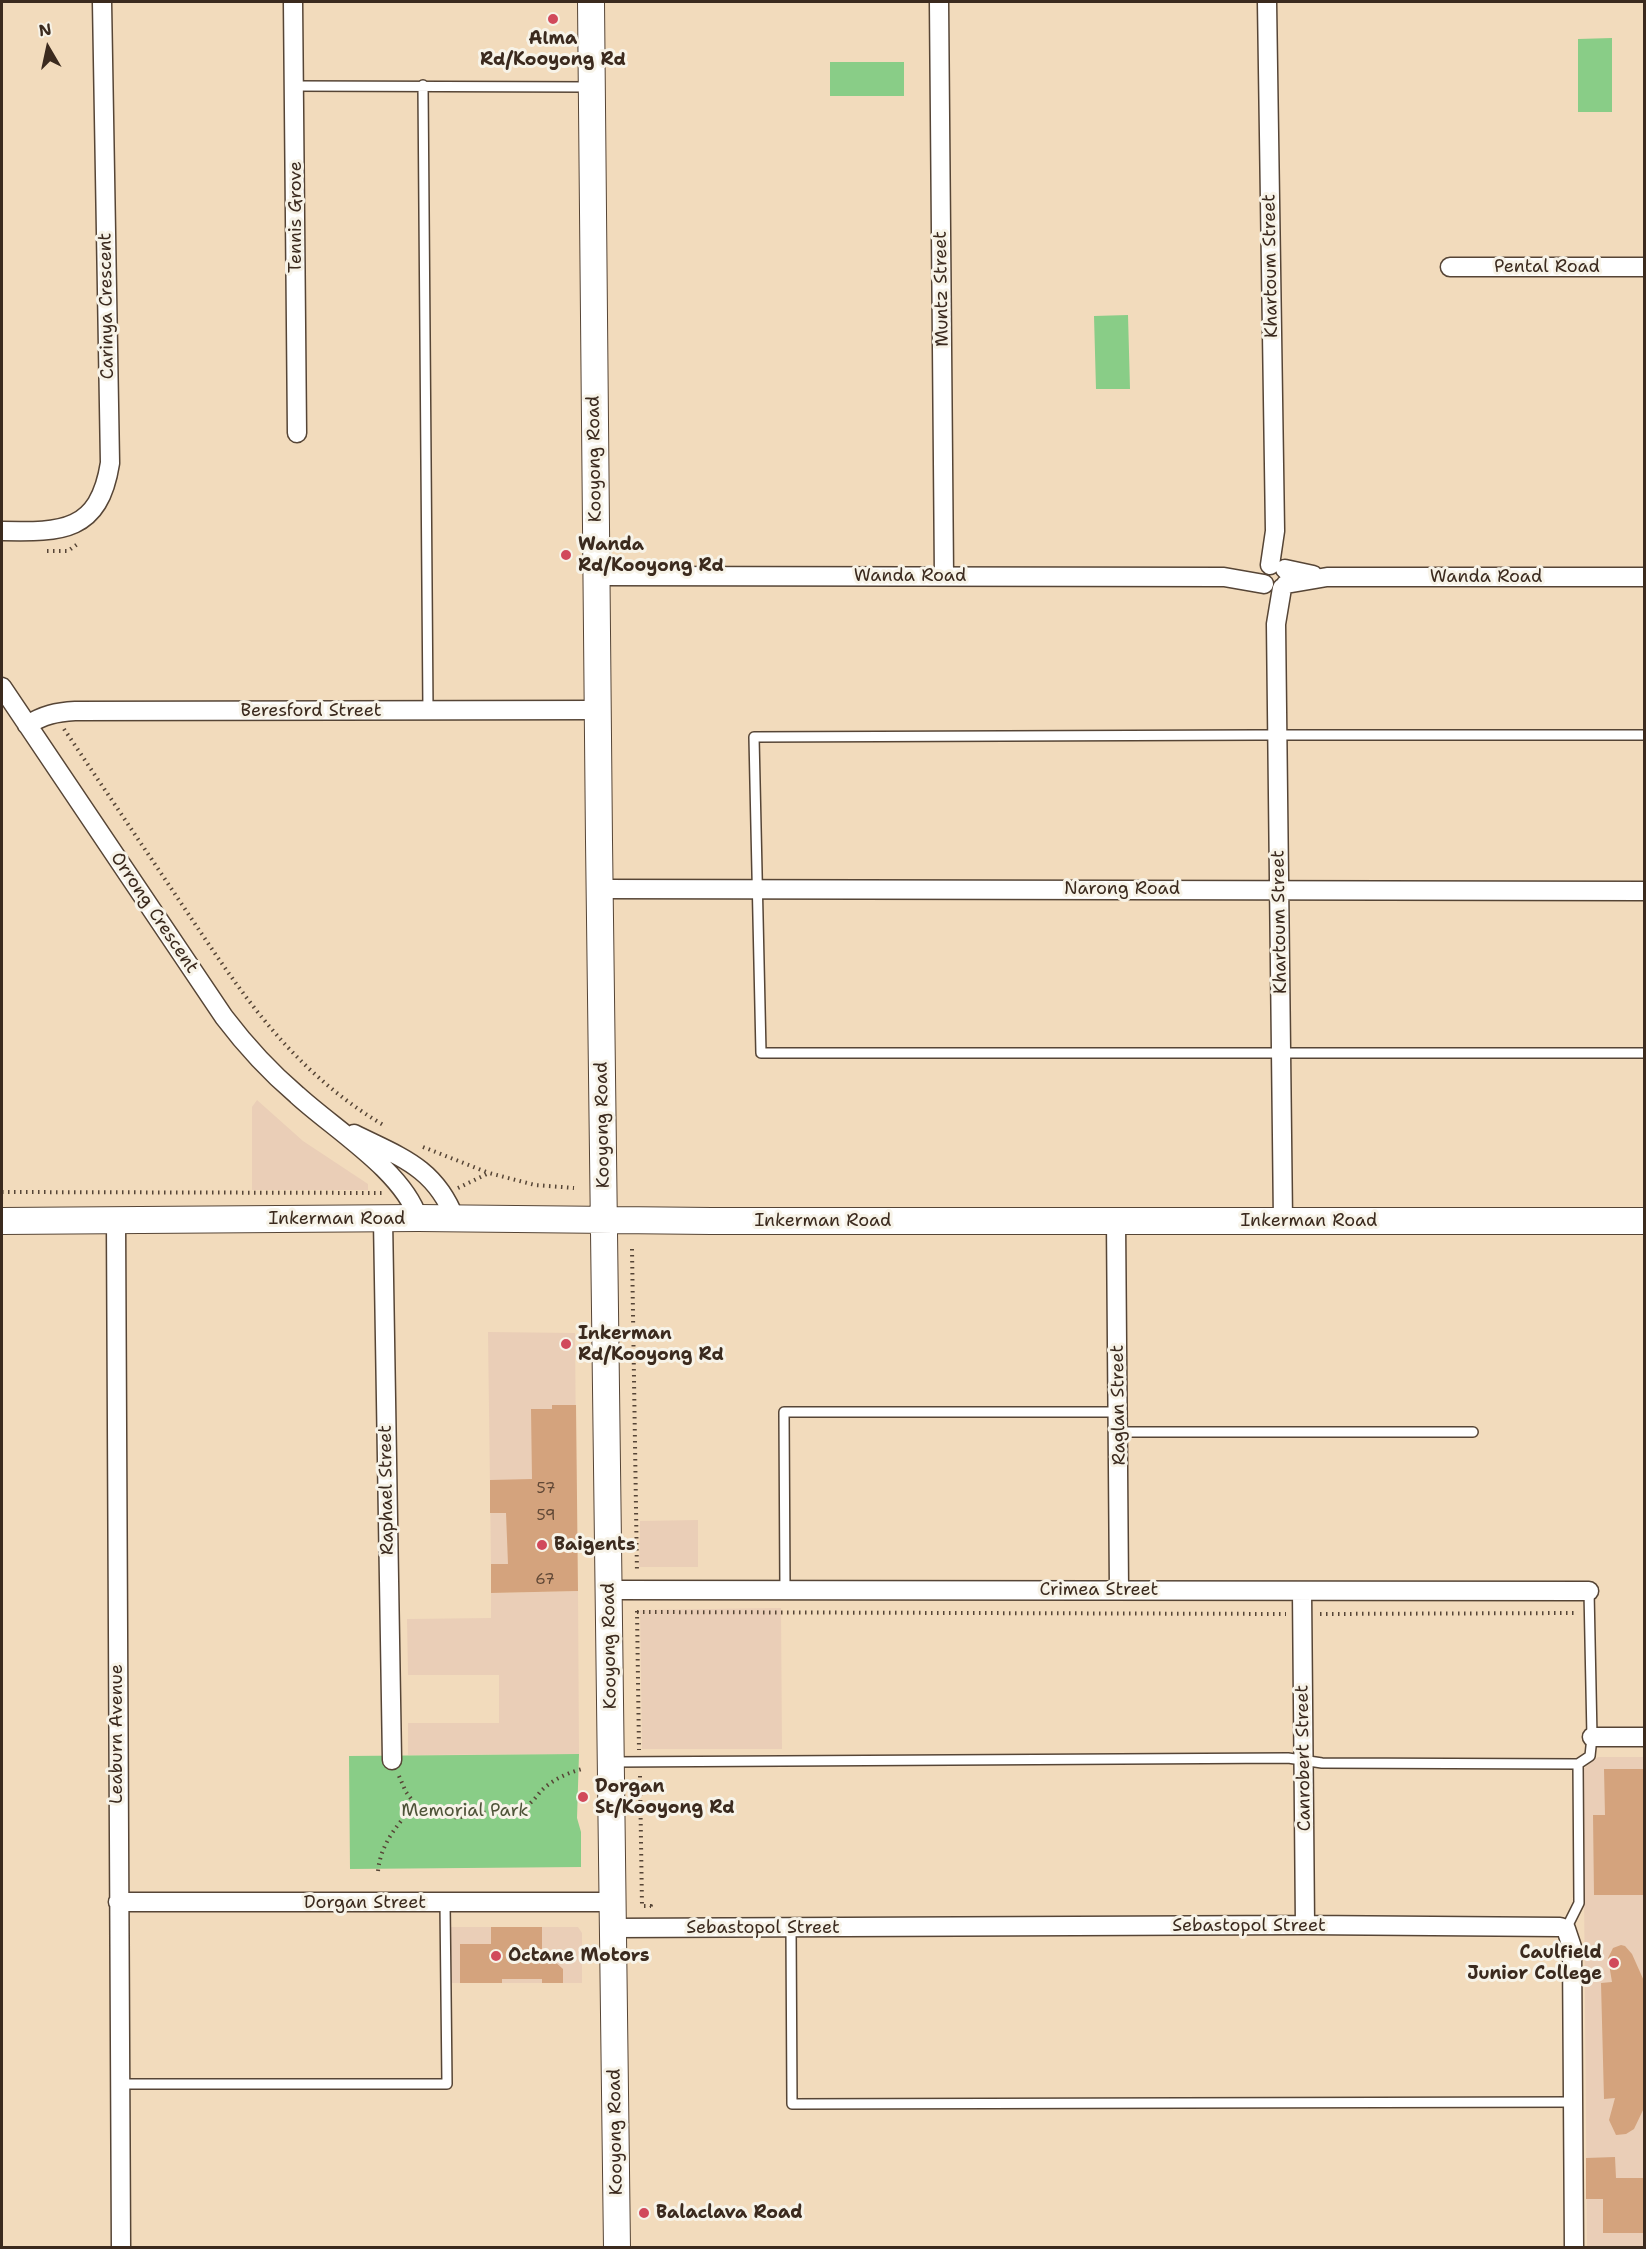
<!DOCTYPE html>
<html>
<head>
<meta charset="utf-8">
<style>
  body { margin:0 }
  #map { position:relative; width:1646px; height:2249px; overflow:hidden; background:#f2dbbc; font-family:"Shantell Sans",sans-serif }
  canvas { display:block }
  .frame { position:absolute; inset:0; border:3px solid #3b2a1e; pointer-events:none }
  .north { position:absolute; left:18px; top:18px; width:60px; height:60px; -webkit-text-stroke:4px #f7f3e8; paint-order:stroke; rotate:351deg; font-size:16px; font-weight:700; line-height:24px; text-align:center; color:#3b2a1e }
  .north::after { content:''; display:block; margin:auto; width:21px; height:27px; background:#3b2a1e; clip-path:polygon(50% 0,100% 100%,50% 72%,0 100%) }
</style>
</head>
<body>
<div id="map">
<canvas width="1646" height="2249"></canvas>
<div class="frame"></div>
<div class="north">N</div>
</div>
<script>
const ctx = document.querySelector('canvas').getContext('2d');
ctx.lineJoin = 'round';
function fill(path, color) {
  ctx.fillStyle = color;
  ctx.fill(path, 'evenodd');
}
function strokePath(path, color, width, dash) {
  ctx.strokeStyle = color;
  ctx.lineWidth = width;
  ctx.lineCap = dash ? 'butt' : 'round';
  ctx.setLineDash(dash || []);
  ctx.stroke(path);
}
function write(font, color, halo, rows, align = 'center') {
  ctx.font = font + ' "Shantell Sans",sans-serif';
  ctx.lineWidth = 6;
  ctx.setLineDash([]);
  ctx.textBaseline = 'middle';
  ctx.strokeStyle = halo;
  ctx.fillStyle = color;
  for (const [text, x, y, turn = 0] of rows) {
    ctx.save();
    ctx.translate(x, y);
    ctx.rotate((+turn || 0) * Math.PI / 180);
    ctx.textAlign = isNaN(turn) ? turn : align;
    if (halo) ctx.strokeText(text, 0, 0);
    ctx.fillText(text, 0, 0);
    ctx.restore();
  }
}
fill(new Path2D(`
  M257,1100L303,1141L368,1184V1190H252V1107Z
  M488,1332L575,1333L577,1564H491Z
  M698,1520V1567H639L640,1521Z
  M578,1591L579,1754L408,1755V1723H499V1675H408L407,1619L491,1618V1593Z
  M781,1608L782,1749H642L640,1610Z
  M1598,1757H1644V2247H1587L1583,1769Z
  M450,1927H578L582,1933V1983H451Z`), '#eaceb7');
fill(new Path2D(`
  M1612,38V112H1578V39Z
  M830,62H904V96H830Z
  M1128,315L1130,389H1096L1094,316Z
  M579,1754L577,1818L581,1832V1867L350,1869L349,1756Z`), '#89cd87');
fill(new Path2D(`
  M552,1405H576L578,1591L491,1593V1564H508L506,1513H490V1480L532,1479L531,1409H552Z
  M1604,1769H1644V1895H1594L1593,1815H1605Z
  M491,1927H542V1959H552L563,1969V1983H542V1979H502V1983H460V1944H491Z
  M1621,1945L1625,1946L1632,1954L1644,1981V2108L1634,2129L1626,2134L1616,2135L1609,2120L1615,2098L1604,2099L1601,1983L1612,1982L1608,1958L1613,1948Z
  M1615,2157L1616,2178H1644V2233H1603V2199H1586V2158Z`), '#d4a37d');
const lane = new Path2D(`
  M423,85L428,711
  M295,86L589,87
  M1644,735H1256L754,737L761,1053H1644
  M1119,1432H1473
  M785,1591L784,1412H1119
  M614,1762L1288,1758L1322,1763L1578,1764L1590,1756L1592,1737L1589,1591
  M791,1927L792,2104L1573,2102
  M1566,1929L1579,1903L1578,1764
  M119,2084H447L445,1903`);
const street = new Path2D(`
  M293,2L297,433
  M939,2L944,576
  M1267,2L1275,531L1270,565
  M1450,267H1644
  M2,531C61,532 99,533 110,463L102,2
  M1285,569L1313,575
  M597,576L1224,577L1264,584
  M1286,584L1327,577H1644
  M1282,588L1276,624L1283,1221
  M2,687L224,1017C246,1046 270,1072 297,1095C334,1129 403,1171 418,1218
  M27,725C44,715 56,712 75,711L598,710
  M600,889L1644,891
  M354,1134C400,1157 435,1167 455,1219
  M383,1219L392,1760
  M116,1221L121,2248
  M1116,1221L1119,1590
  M609,1590L1589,1591
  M1302,1591L1305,1925
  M1592,1737H1644
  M118,1902H612
  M613,1928L1305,1925L1560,1927L1566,1929L1572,1947L1574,2248`);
const secondary = new Path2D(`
  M591,2L599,841L617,2248
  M2,1221L418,1218L712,1221H1644`);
strokePath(lane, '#564536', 12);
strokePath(street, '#564536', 21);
strokePath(secondary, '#564536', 28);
strokePath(new Path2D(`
  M47,551H68L79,543
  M64,729C103,787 142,845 181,903C240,991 290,1070 385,1126
  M423,1147L489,1173
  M458,1188L489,1173L535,1185L574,1188
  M2,1192L382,1193
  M632,1249L637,1573
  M637,1611L639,1750
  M637,1612L1286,1614
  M1320,1614L1577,1613
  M399,1776L406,1792L415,1804
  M640,1776L642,1906H651V1910
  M378,1871C381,1842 398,1825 415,1804C455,1825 456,1816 496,1811C508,1809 518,1811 528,1805C533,1801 537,1796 541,1791C552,1780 567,1773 582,1769`), '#564536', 4, [1.5, 4.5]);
strokePath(lane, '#fff', 9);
strokePath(street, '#fff', 18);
strokePath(secondary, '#fff', 26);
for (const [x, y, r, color] of [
  [553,19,6,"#d1495b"],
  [566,555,6,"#d1495b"],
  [566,1344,6,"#d1495b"],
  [542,1545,6,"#d1495b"],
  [583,1797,6,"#d1495b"],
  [496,1956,6,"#d1495b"],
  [1614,1963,6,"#d1495b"],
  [644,2213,6,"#d1495b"]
]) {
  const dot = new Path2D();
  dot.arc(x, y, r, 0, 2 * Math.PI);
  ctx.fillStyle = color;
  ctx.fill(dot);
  strokePath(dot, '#f7f3e8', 2);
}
write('15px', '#614836', null, [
  ["57",546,1489],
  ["59",546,1516],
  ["67",545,1580]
]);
write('bold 18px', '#3b2a1e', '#f7f3e8', [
  ["Alma",553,39,"center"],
  ["Rd/Kooyong Rd",553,60,"center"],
  ["Wanda",578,545],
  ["Rd/Kooyong Rd",578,566],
  ["Inkerman",578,1334],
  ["Rd/Kooyong Rd",578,1355],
  ["Baigents",554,1545],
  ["Dorgan",595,1787],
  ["St/Kooyong Rd",595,1808],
  ["Caulfield",1602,1953,"right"],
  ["Junior College",1602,1974,"right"],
  ["Octane Motors",508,1956],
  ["Balaclava Road",656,2213]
], 'left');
write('18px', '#3b2a1e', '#f7f3e8', [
  ["Tennis Grove",296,217,-90],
  ["Khartoum Street",1271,266,-91],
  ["Pental Road",1547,267],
  ["Muntz Street",942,289,-91],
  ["Carinya Crescent",107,306,-91],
  ["Kooyong Road",595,459,-91],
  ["Wanda Road",910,576],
  ["Wanda Road",1486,577],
  ["Beresford Street",311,711],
  ["Narong Road",1122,889],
  ["Orrong Crescent",154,913,56],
  ["Khartoum Street",1280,922,-91],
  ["Kooyong Road",603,1125,-91],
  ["Inkerman Road",337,1219],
  ["Inkerman Road",823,1221],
  ["Inkerman Road",1309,1221],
  ["Raglan Street",1119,1405,-91],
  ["Raphael Street",387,1490,-91],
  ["Crimea Street",1099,1590],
  ["Kooyong Road",610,1646,-91],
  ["Leaburn Avenue",117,1734,-90],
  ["Canrobert Street",1304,1758,-91],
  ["Dorgan Street",365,1903],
  ["Sebastopol Street",1249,1926],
  ["Sebastopol Street",763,1928],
  ["Kooyong Road",616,2132,-91]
]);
write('18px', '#4e5338', '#f7f3e8', [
  ["Memorial Park",465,1811]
]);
</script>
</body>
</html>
